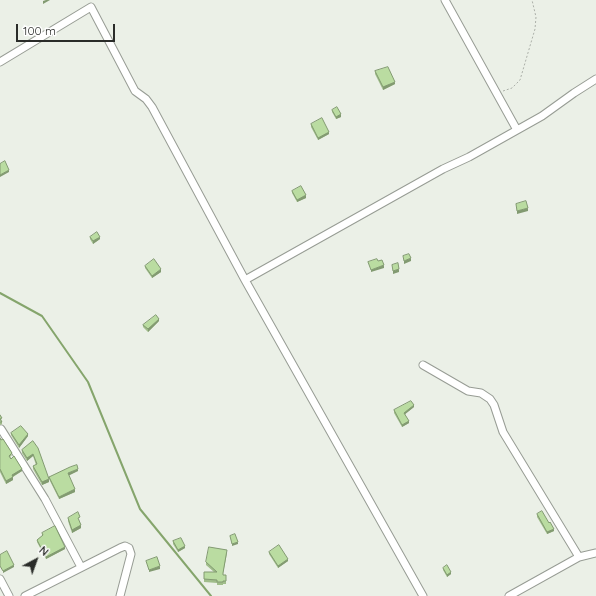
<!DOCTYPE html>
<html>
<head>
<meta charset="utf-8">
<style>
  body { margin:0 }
  #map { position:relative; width:596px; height:596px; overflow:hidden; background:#ebf0e7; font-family:Quicksand,sans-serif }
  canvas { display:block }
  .north { position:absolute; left:16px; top:540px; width:40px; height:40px; -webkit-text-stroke:3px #fff; paint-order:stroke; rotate:41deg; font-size:11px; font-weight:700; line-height:16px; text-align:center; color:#2a2c29 }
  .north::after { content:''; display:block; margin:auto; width:14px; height:18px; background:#2a2c29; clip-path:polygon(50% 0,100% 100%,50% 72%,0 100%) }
  .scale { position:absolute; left:16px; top:24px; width:99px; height:18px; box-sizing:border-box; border:2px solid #2a2c29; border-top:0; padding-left:5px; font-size:12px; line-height:14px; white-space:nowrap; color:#2a2c29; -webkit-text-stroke:3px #fff; paint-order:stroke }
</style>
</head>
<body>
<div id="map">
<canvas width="596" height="596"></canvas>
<div class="north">N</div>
<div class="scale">100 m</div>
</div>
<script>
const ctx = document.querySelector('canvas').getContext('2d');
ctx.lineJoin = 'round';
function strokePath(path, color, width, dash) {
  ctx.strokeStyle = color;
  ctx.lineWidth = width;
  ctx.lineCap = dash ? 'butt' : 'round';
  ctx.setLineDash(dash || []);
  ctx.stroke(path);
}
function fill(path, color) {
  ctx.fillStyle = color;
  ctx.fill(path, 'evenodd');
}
strokePath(new Path2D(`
  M0,293L42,316L88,382L140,509L211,596`), '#85a56c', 2);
const minor = new Path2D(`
  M445,0L517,130
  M0,62L91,7L135,91L146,99L152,107L245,280L423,596
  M245,280L443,169L469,157L542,116L574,93L596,79
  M423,365L468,391L481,393L490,399L494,405L503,432L579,557
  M1,429L45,499L81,567
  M0,579L9,596
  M25,596L120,548L125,546L129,548L131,554L120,596
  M509,596L579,557L596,553`);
strokePath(minor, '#979c94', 9);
strokePath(new Path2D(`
  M503,91L512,88L520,80L535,29L536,17L532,0`), '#abafa8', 1, [2, 2]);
strokePath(minor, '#fff', 7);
fill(new Path2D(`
  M375,71L395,84L383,90L375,74Z
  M332,110L341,117L336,119L332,112Z
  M311,124L329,134L318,140L311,127Z
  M292,191L306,198L297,202L292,193Z
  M90,237L100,239L93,244L90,239Z
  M145,266L161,272L152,278L145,268Z
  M159,321L148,332L143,327V325Z
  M414,407L405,414L409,423L402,427L394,413V410Z
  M0,415L2,422V424L0,425Z
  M11,433L28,436L19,448L11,435Z
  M0,438L12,455L10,457L22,471L13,477V480L6,484L0,472Z
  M33,441L49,482L42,485L33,469V466L36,465L33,456L27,461L22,453V450Z
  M78,471L68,475L75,492L59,499L49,479V477Z
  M537,514L554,531L547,534L537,517Z
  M68,518L80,520H79L81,528L72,533L68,521Z
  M42,533L65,549L46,559L37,542V540L42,536Z
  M173,541L185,548L178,552L173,544Z
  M269,552L288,561L278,568L269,554Z
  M227,553L223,574V575H226V584H223V585H217V583L204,582V572H214L206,565V562Z
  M443,568L451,574L447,577L443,570Z`), '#a0bd8a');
fill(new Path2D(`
  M46,0H50L43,4V1Z
  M395,82V84L383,90V87Z
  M341,114V117L336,119V117Z
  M329,132V134L318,140V138Z
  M9,170V172L0,177V175Z
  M306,195V198L297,202V200Z
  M528,208V211L517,214V211Z
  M100,237V239L93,244V241Z
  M411,258V261L404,264V261Z
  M384,265V268L371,272V270Z
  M161,269V272L152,278V276Z
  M399,269V272L393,274V271Z
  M159,319V321L148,332V329Z
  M414,405V407L404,415V413Z
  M409,421V423L402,427V425Z
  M28,434V436L19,448V445Z
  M33,454V456L27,461V458Z
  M22,469V471L12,477V475Z
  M78,469V471L68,476V473Z
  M13,477V480L6,484V481Z
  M49,479V482L42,485V482Z
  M75,489V492L59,499V497Z
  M81,525V528L72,533V530Z
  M554,529V531L547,534V532Z
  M238,542V544L232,546V544Z
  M185,546V548L178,552V550Z
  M65,547V549L46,559V557Z
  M288,559V561L278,568V566Z
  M14,565V567L3,573V571Z
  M160,566V569L149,572V570Z
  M451,572V574L447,577V575Z`), '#829a71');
const building = new Path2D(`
  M388,67L395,82L383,87L375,71Z
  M337,107L341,114L336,117L332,110Z
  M322,118L329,132L318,138L311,124Z
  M5,161L9,170L0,175V164Z
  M301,186L306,195L297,200L292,191Z
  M526,201L528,208L517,211L516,204Z
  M97,232L100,237L93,241L90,237Z
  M409,254L411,258L404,261L403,256Z
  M154,259L161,269L152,276L145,266Z
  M377,259L378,261L382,260L384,265L371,270L368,262Z
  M398,263L399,269L393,271L392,265Z
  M156,315L159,319L148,329L143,325Z
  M411,401L414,405L404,413L409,421L402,425L394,410Z
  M0,415L2,418L0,419L2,422H0Z
  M21,426L28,434L19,445L11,433Z
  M0,438L1,440L3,439L12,453L9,456L11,459L14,456L22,469L12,475L13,477L6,481L0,469Z
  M33,441L38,448L49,479L42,482L33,466L37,464L33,454L27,458L22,450Z
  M77,465L78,469L68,473L75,489L59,497L49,477L70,467Z
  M542,511L549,523L550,522L554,529L547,532L537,514Z
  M78,512L80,517L78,518L81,525L72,530L68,518Z
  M55,526L65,547L46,557L37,540L43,535L42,533Z
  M235,534L238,542L232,544L230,536Z
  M181,538L185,546L178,550L173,541Z
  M279,545L288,559L278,566L269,552Z
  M209,547L227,550L223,573V575H226V581H223V582H217V580L204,579V572H217L206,562Z
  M7,551L14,565L3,571L0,566V555Z
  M157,557L160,566L149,570L146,561Z
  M447,565L451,572L447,575L443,568Z`);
fill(building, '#badca1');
strokePath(building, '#829a71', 1);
</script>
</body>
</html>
